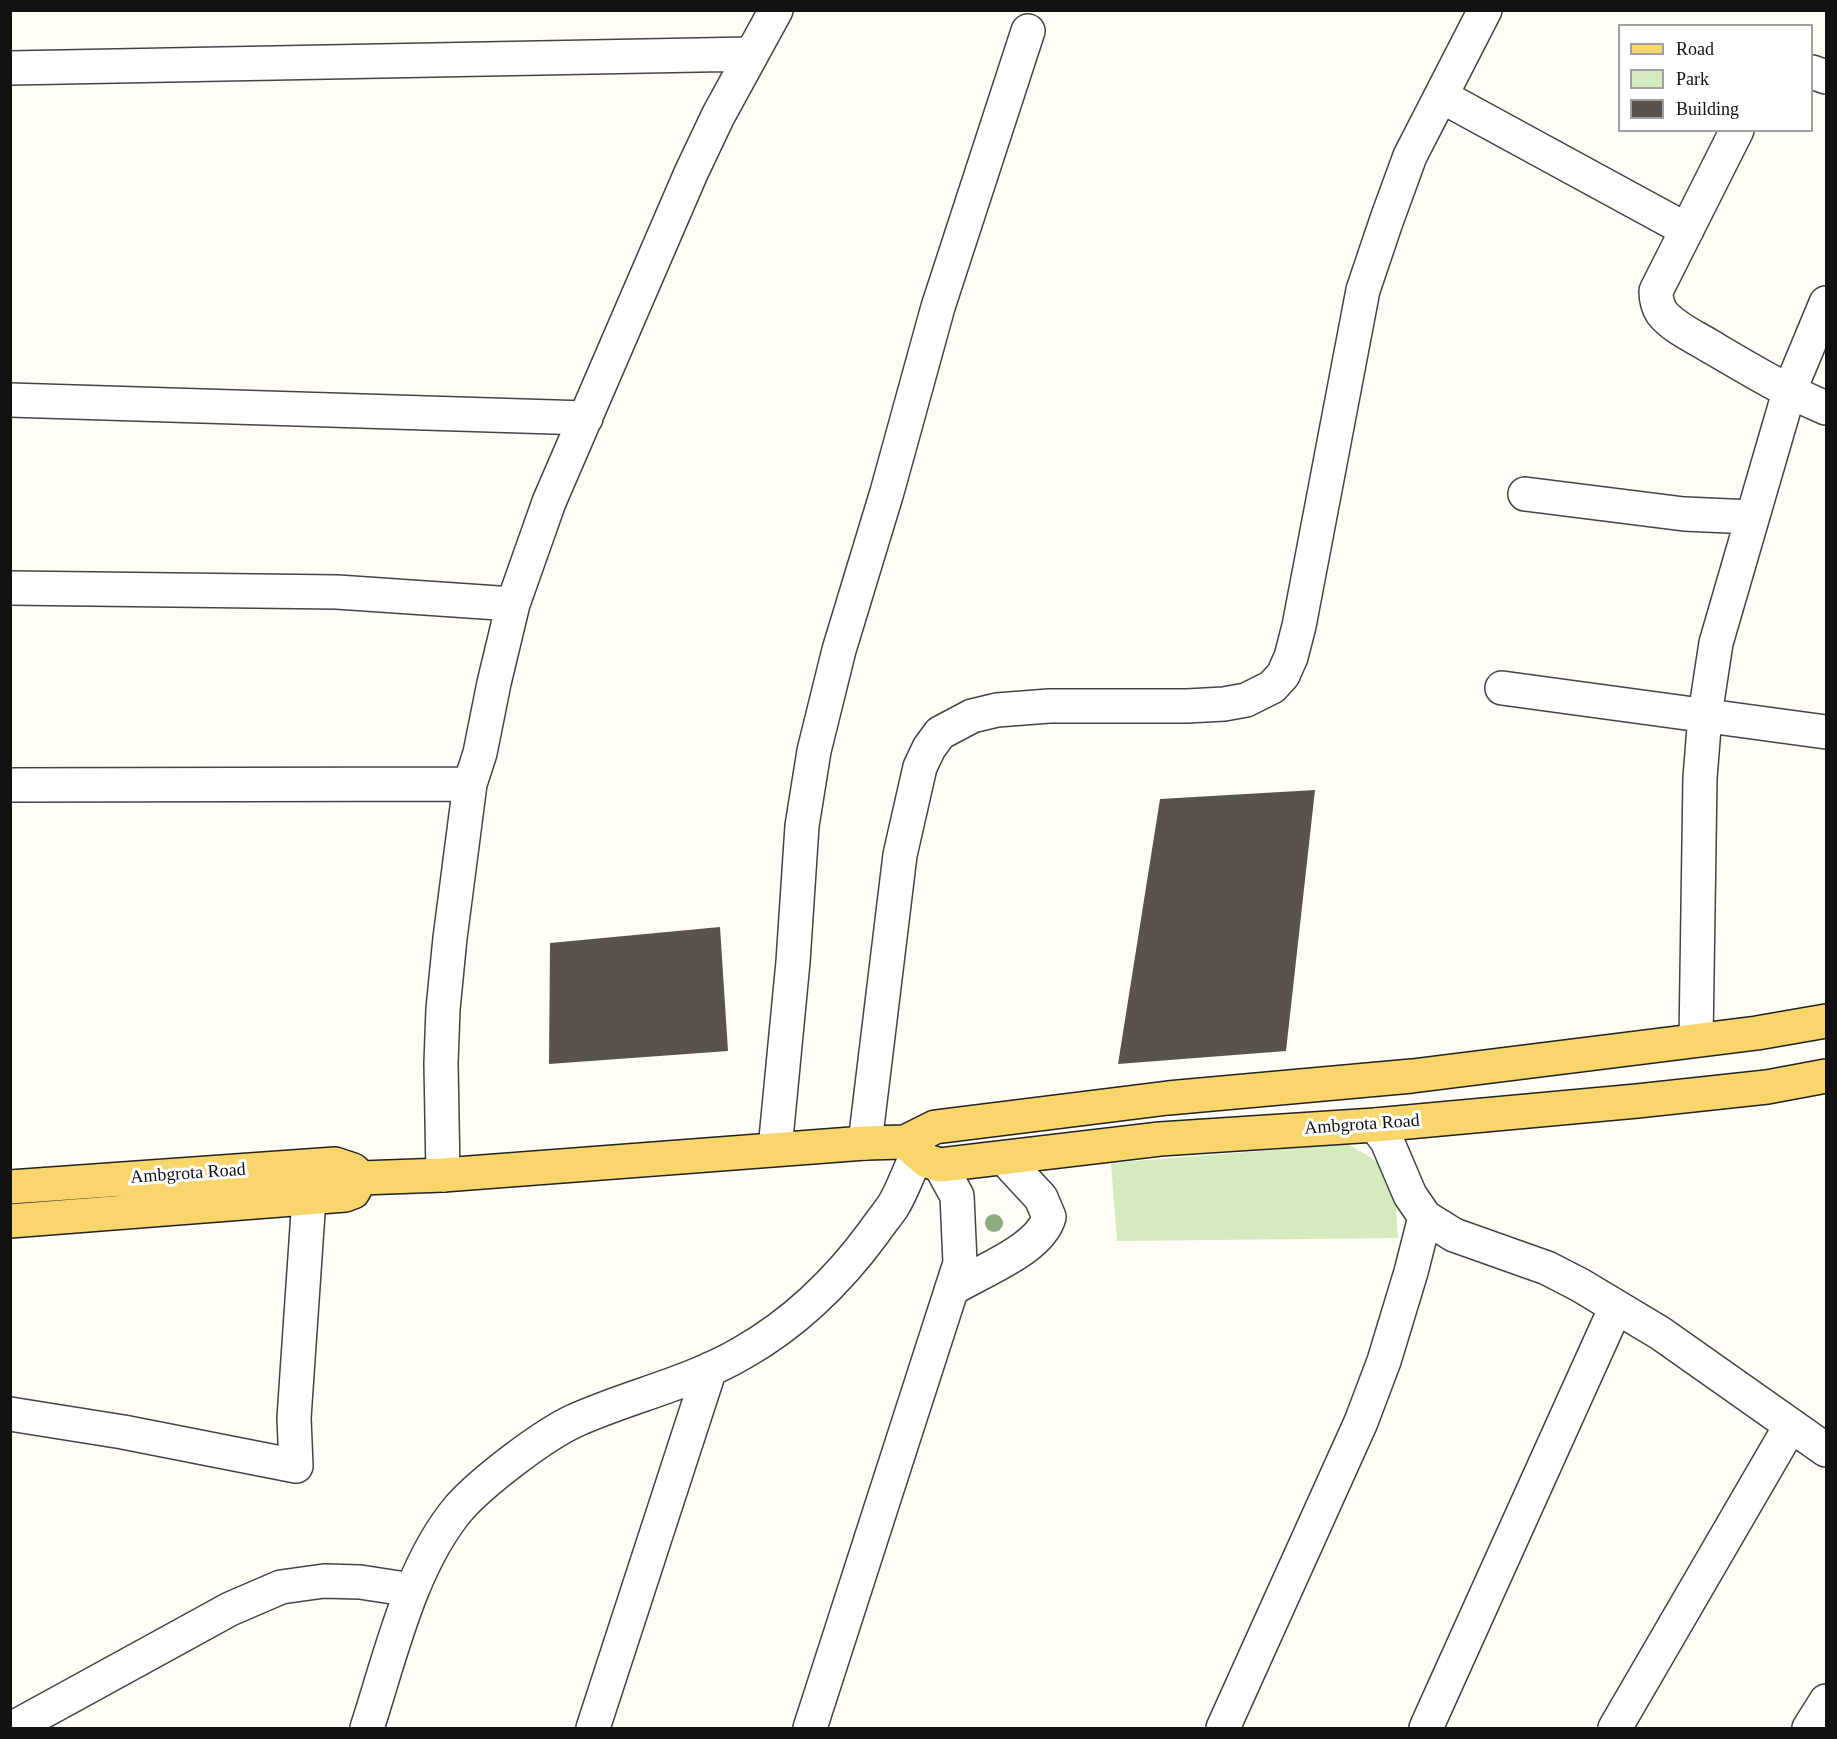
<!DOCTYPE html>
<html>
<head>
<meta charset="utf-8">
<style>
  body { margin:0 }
  #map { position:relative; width:1837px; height:1739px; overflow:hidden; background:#fffdf5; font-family:"Times New Roman",serif }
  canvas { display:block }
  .frame { position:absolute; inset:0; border:12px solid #111; pointer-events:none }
  .legend { position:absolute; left:1618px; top:24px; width:195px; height:108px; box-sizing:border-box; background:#fff; border:2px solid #a0a0a0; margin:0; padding:8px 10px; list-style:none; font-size:18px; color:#111 }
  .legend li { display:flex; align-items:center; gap:12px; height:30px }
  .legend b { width:30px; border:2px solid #a0a0a0 }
</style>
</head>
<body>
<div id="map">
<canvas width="1837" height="1739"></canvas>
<div class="frame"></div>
<ul class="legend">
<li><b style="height:8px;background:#f9d66b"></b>Road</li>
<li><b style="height:16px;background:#d5ebbd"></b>Park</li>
<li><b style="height:16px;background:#5a524d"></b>Building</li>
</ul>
</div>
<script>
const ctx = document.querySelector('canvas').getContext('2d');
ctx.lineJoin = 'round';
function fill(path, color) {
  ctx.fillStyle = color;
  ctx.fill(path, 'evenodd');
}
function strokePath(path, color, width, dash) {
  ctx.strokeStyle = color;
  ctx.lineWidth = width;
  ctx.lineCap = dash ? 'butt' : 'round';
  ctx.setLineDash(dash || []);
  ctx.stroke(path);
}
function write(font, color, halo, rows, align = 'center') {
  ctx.font = font + ' "Times New Roman",serif';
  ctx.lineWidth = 6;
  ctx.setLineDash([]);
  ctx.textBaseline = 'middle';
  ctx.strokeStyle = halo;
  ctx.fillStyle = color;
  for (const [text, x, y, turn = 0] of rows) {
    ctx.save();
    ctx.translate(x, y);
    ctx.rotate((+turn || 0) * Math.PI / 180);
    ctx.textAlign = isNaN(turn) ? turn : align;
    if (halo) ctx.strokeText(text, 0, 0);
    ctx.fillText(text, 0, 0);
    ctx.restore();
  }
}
fill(new Path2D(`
  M1347,1144C1402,1172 1394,1182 1398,1238L1117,1241L1111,1163Z`), '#d5ebbd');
fill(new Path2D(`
  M1315,790L1286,1051L1118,1064L1160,799Z
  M720,927L728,1051L549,1064L550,943Z`), '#5a524d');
const minor = new Path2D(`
  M10,68L751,54
  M1812,72L1826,77
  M1441,96L1687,230
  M1737,130L1656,291C1656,299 1658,307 1662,313C1673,327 1693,336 1708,345C1747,368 1785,391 1826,408
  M10,400L586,418
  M1525,494L1684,514L1752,517
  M10,588L337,592L513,604
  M1502,688L1826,732
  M10,785L470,784
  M1696,1040L1700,778L1705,715L1716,643L1789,392L1826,303
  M1375,1125L1387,1141L1410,1195L1425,1217L1454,1235L1547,1268L1580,1285L1660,1333L1826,1450
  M865,1143L900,855L920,767L929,748L940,733L972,716L997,710L1049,706H1187L1224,704L1246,700L1272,687L1283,675L1291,657L1299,626L1363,290L1387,219L1410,156L1485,10
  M775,1149L793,962L802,826L814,751L839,650L887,492L938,307L1028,31
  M443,1175L441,1063L443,1009L450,938L470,784L480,753L494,683L513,604L549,502L691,173L718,116L776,10
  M952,1289C980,1271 1040,1250 1049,1217L1041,1198L1004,1158
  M10,1414L123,1432L296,1466L294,1418L309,1198
  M13,1728L230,1609L281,1587L324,1581L360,1582L412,1590
  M367,1728C390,1658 410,1566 459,1508C482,1482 542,1436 574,1421C629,1396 689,1384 742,1353C795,1323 838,1281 874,1232C880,1223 887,1215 893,1206C903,1190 909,1170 918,1153
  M593,1728L710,1369
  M810,1728L960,1263L957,1196L940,1165
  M1223,1728L1361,1422L1384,1361L1411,1272L1425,1217
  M1426,1728L1616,1307
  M1615,1728L1791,1425
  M1809,1728L1826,1701`);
const major = new Path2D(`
  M905,1142L927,1161L940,1165L1160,1139L1375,1125L1637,1101L1767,1087L1826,1076
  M361,1178L443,1175L865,1143L905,1142L935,1127L1168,1098L1412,1076L1757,1033L1826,1021
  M10,1187L335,1164L353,1170L361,1178
  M10,1221L345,1195L353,1192L361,1178`);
strokePath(minor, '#444', 36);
strokePath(major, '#222', 36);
strokePath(minor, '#fff', 33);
strokePath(major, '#f9d66b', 33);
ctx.fillStyle = '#8dad7f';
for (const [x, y] of [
  [994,1223]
]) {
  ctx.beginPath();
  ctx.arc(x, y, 9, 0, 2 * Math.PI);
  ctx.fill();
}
write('18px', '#111', '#fff', [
  ["Ambgrota Road",1362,1125,-4],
  ["Ambgrota Road",188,1174,-4]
]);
</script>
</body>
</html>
